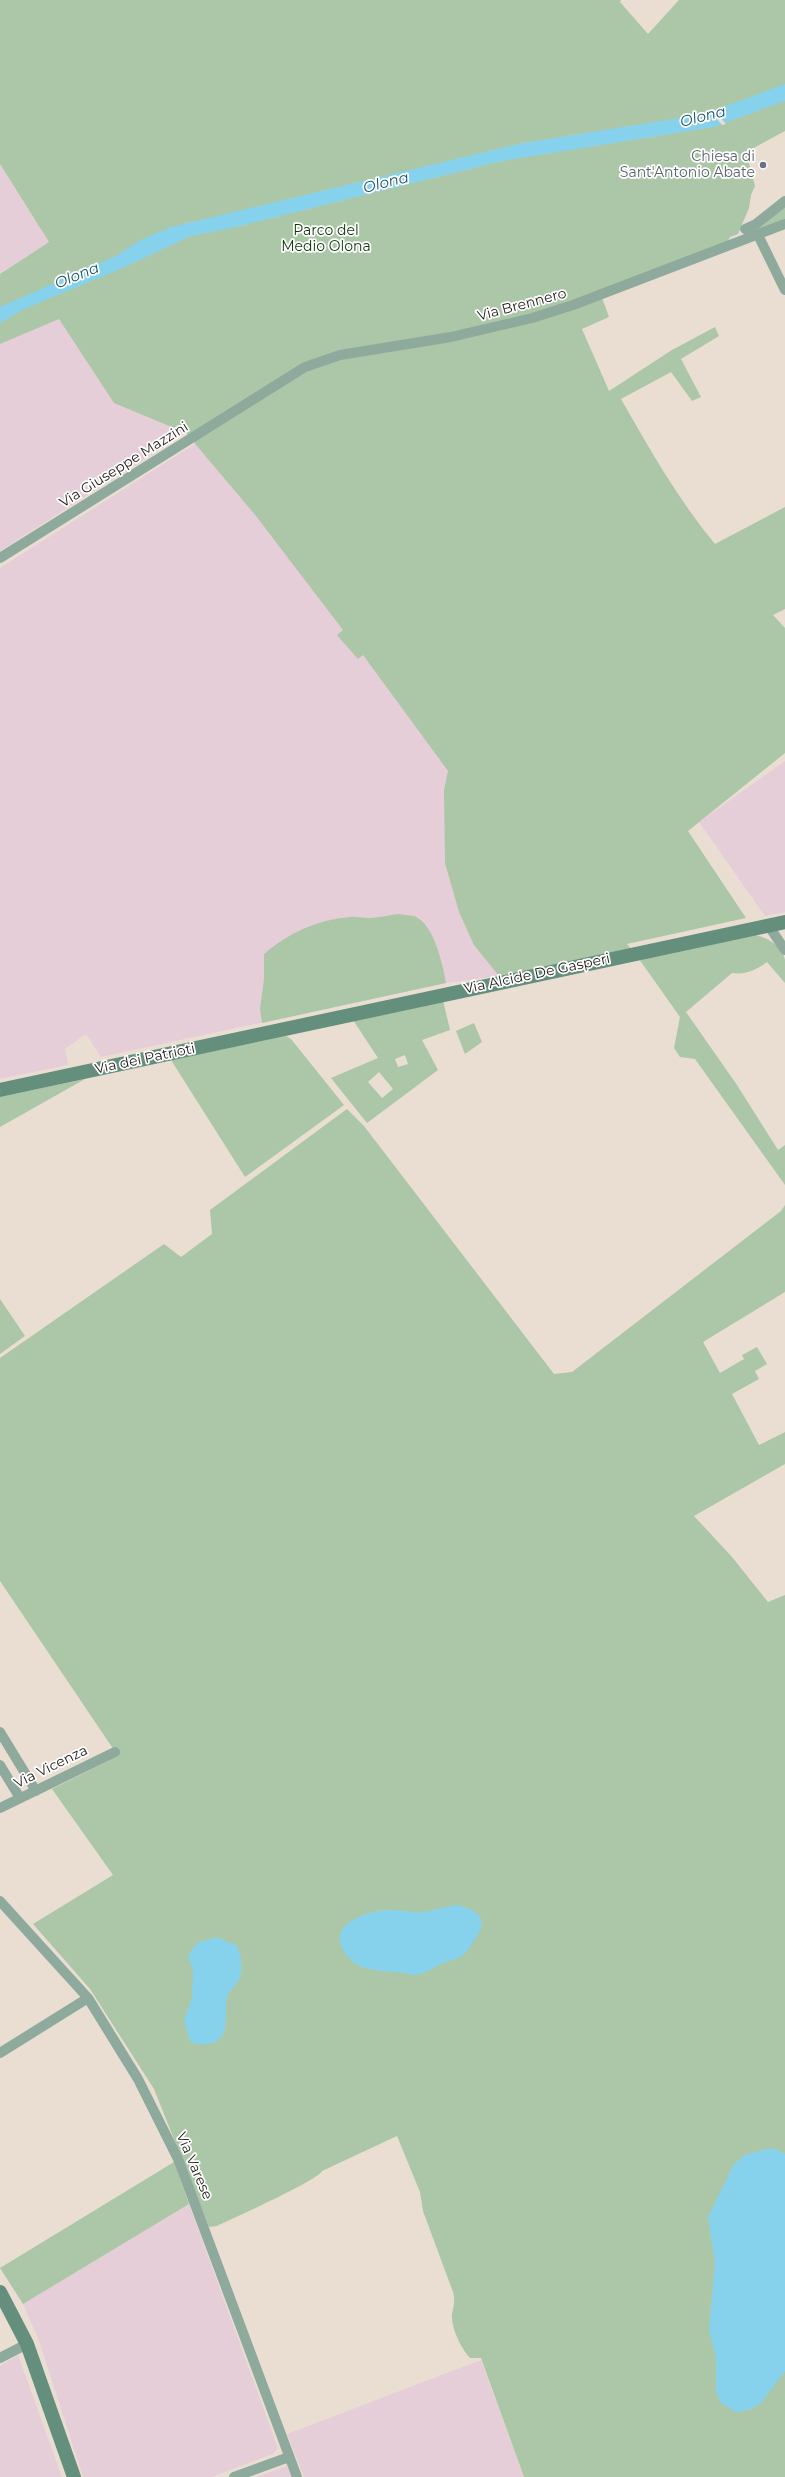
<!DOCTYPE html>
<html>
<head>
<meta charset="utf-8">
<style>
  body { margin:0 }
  canvas { display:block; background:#e9ded1 }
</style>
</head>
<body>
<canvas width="785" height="2477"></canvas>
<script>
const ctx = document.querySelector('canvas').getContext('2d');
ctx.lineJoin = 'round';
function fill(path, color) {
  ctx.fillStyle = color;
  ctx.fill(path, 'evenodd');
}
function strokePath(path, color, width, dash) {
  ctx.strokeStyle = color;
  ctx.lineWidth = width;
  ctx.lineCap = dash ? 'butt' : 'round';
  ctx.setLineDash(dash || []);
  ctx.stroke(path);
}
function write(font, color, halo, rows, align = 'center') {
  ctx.font = font + ' Montserrat,sans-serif';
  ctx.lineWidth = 3.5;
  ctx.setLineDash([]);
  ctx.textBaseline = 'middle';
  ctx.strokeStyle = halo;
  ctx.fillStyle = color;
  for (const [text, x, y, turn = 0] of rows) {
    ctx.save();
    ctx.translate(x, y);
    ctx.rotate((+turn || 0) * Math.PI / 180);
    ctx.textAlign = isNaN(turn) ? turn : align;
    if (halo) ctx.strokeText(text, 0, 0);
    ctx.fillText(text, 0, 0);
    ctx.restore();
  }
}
fill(new Path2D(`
  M0,164L49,242L0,274Z
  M190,253L300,360L0,551V340Z
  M267,398L261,503L632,950L499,976L446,983L101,1057L86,1034L65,1049L68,1065L0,1079V568Z
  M785,761V912L765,916L699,822Z
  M189,2204L278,2448L273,2454L212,2477H83L38,2338L23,2304Z
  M18,2355L62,2477H0V2366Z
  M481,2360L524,2477H304L287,2434Z
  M287,2466L292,2477H256Z`), '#e6ced9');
fill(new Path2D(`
  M0,0H621L620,2L648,34L679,0H785V131L746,152L755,186L751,195L749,208L738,234L730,237L725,246L601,295L609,317L582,329L609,391L672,350L715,327L719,336L681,359L701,397L692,401L671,372L621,399C650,450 678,499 715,544L785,507V609L773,615L785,628V753L688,831L746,918L627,944L632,950L499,976L474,945L459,912L445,863L444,790L448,771L363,655L358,659L337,635L343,630L256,516L186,433L114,403L59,319L0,344V274L49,242L0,164Z
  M785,200V223L734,243Z
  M398,914C403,915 409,915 414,916C434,923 443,965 446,983L262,1023L260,1009L264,979V954C289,933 316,920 350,917C356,916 362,918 368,918C378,918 389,915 398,914Z
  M749,934C763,935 782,944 785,960C785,967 785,975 785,983L767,962C756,970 746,975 732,973L686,1012L737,1085L778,1150L785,1145V1185L695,1059L680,1057L674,1048L680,1017L639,959Z
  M443,1000L450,1030L422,1040L438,1070L367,1123L331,1078L378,1058L353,1020ZM405,1055L408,1064L398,1067L395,1059ZM379,1072L393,1089L382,1098L368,1082Z
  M474,1023L482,1042L465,1054L456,1031Z
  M286,1036L291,1039L344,1105L245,1177L171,1060Z
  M85,1079L0,1127V1097Z
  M347,1109L364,1126L554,1374L572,1372L781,1211L785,1205V1292L703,1342L720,1373L744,1359L742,1355L757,1347L767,1364L755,1371L759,1379L732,1394L759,1445L785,1432V1464L694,1516L732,1557L768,1602L785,1595V2477H524L481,2358H470C461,2348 451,2328 452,2314C454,2305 455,2300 453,2292L423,2211L420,2192L397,2136L322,2171C320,2179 232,2219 217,2226L209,2227L154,2089L90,1989L33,1924L113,1875L52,1789L118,1756L0,1581V1358L164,1244L181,1257L212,1234L210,1210Z
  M0,1299L25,1336L0,1354Z
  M174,2162L189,2204L23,2304L0,2268Z`), '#abc7a7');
fill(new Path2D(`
  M785,84V101L714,127L502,161L232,228L191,236L118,270L24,309L0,323V307L116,256L139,241L171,227L523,143L705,114Z
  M457,1905C478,1910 490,1919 475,1939C471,1945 468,1951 462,1956C455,1960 446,1961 439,1965C429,1970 420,1977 409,1974C392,1970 373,1973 358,1965C350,1961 342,1951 340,1942C336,1919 375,1910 391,1910C402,1910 412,1913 422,1912C434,1911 445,1906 457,1905Z
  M216,1937L236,1945C242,1955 244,1973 237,1983C235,1987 229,1990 228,1995C222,2012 234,2040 208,2044C201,2045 196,2045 190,2041L184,2020L192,1998L193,1970L188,1956L197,1943Z
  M767,2149H776L785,2154V2371L761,2403L749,2410L736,2412L721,2403L716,2391V2358L709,2330L715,2263L708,2217L734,2164L745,2155Z`), '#86d2ed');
fill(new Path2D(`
  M713,109L726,124L722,125L710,111Z`), '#e9ded1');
strokePath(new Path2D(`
  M745,229L756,224L785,201
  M758,235L785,290
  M0,558L305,367L340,355L451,337L532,318L573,305L785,224
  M768,925L785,950
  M0,1732L36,1791
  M0,1765L20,1798
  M0,1808L115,1752
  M0,1901L88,1998L138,2079L178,2159L297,2477
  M0,2053L88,1998
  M0,2358L27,2344
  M234,2477L289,2457`), '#8daa9c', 10);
strokePath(new Path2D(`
  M0,1090L785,922
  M0,2292L27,2344L74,2477`), '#638f7c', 14);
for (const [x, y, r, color] of [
  [763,165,4,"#6b7280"]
]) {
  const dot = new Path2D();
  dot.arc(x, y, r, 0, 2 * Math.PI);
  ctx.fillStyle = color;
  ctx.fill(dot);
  strokePath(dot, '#fff', 1.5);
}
write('14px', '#5b616d', '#fff', [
  ["Chiesa di",755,157],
  ["Sant'Antonio Abate",755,173]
], 'right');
write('14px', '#0b3806', '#fff', [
  ["Parco del",326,231],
  ["Medio Olona",326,247]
]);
write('14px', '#201b17', '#fff', [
  ["Via Brennero",522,305,-15],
  ["Via Giuseppe Mazzini",124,465,-32],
  ["Via Alcide De Gasperi",537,974,-12],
  ["Via dei Patrioti",145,1059,-12],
  ["Via Vicenza",51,1767,-26],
  ["Via Varese",194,2166,67]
]);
write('italic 15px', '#175669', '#fff', [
  ["Olona",703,117,-14],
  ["Olona",386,183,-14],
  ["Olona",77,276,-22]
]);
</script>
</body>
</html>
